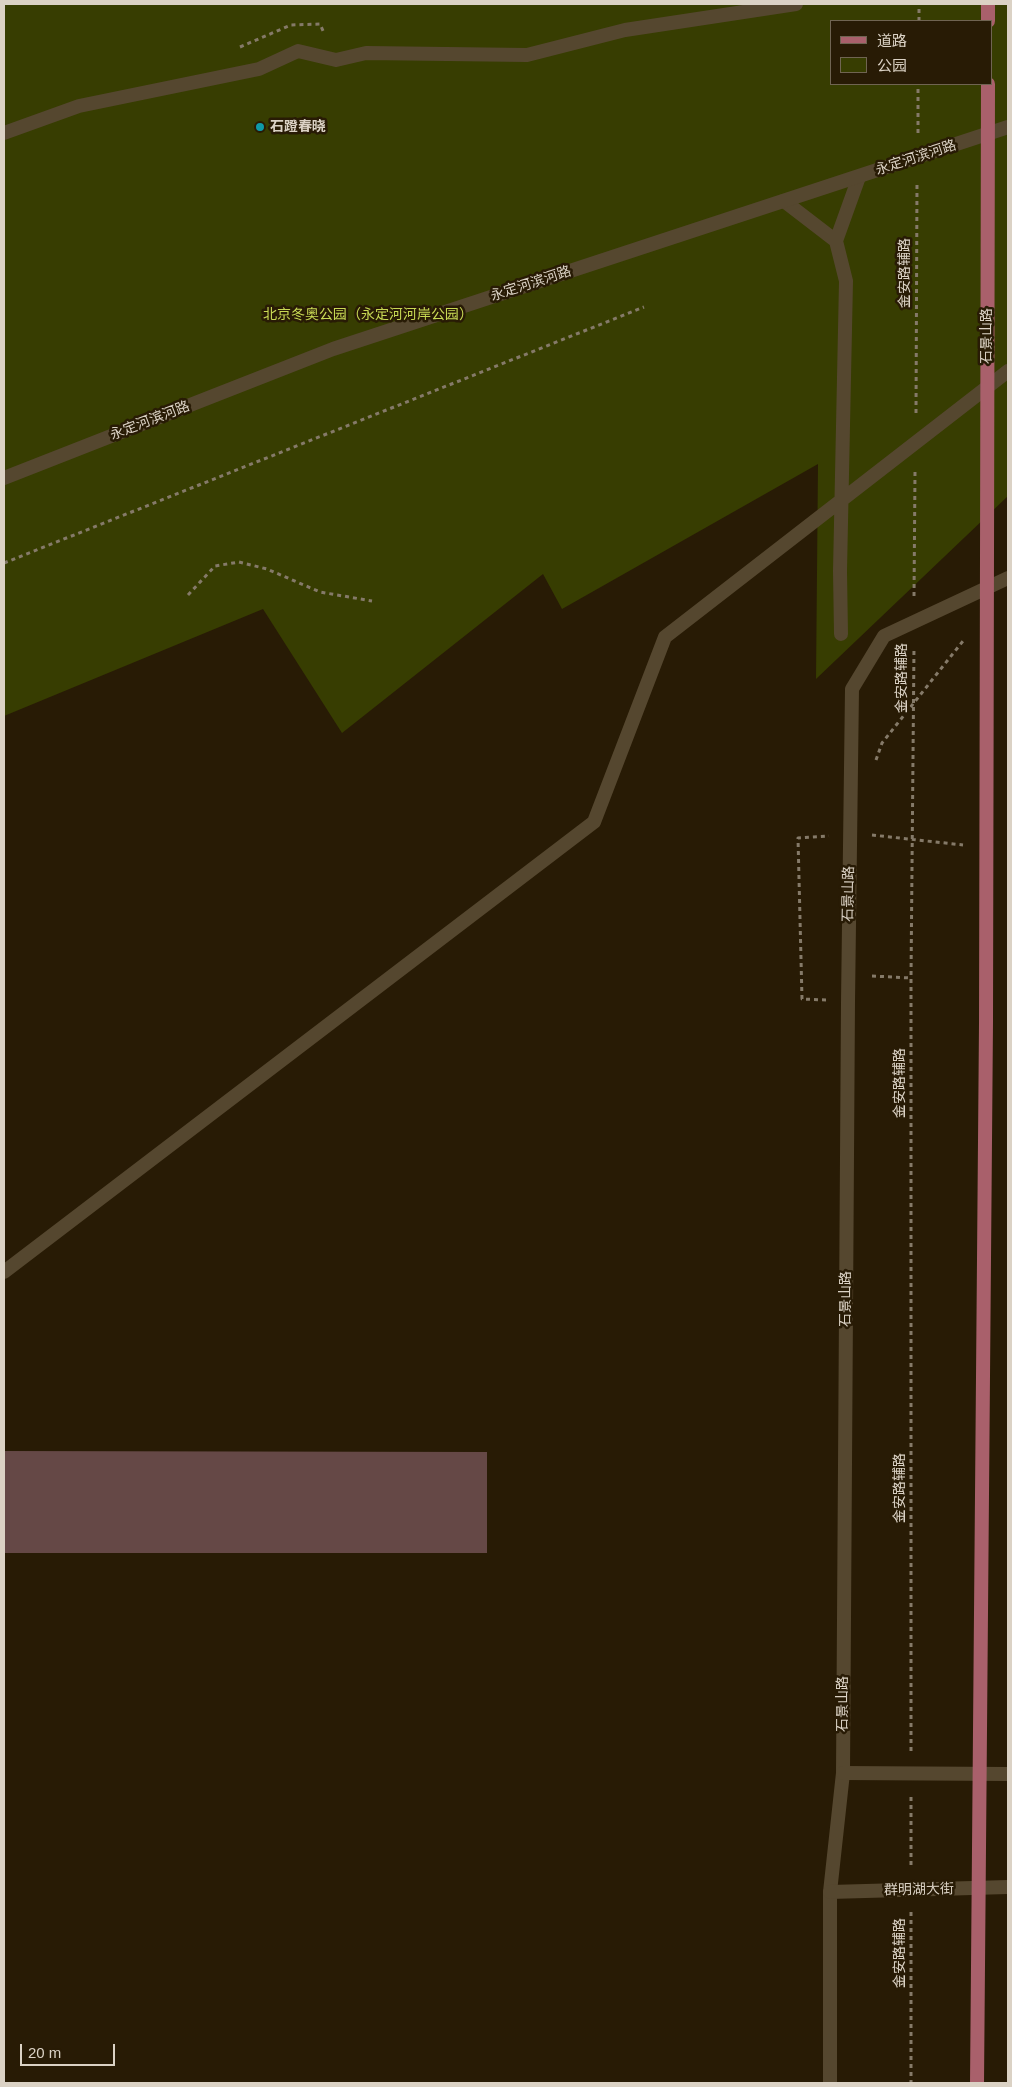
<!DOCTYPE html>
<html>
<head>
<meta charset="utf-8">
<style>
  body { margin:0 }
  #map { position:relative; width:1012px; height:2087px; overflow:hidden; background:#281b05; font-family:Helvetica,"Noto Sans SC",sans-serif }
  canvas { display:block }
  .frame { position:absolute; inset:0; border:5px solid #dbd2c5; pointer-events:none }
  .legend { position:absolute; left:830px; top:20px; width:162px; height:65px; box-sizing:border-box; background:#281b05; border:1px solid #706452; margin:0; padding:6px 9px; list-style:none; font-size:15px; color:#dbd2c5 }
  .legend li { display:flex; align-items:center; gap:10px; height:25px }
  .legend b { width:25px; border:1px solid #706452 }
  .scale { position:absolute; left:20px; top:2044px; width:95px; height:22px; box-sizing:border-box; border:2px solid #dbd2c5; border-top:0; padding-left:6px; font-size:15px; line-height:18px; white-space:nowrap; color:#dbd2c5; -webkit-text-stroke:4px #281b05; paint-order:stroke }
</style>
</head>
<body>
<div id="map">
<canvas width="1012" height="2087"></canvas>
<div class="frame"></div>
<ul class="legend">
<li><b style="height:6px;background:#a9606b"></b>道路</li>
<li><b style="height:14px;background:#373d01"></b>公园</li>
</ul>
<div class="scale">20 m</div>
</div>
<script>
const ctx = document.querySelector('canvas').getContext('2d');
ctx.lineJoin = 'round';
function fill(path, color) {
  ctx.fillStyle = color;
  ctx.fill(path, 'evenodd');
}
function strokePath(path, color, width, dash) {
  ctx.strokeStyle = color;
  ctx.lineWidth = width;
  ctx.lineCap = dash ? 'butt' : 'round';
  ctx.setLineDash(dash || []);
  ctx.stroke(path);
}
function write(font, color, halo, rows, align = 'center') {
  ctx.font = font + ' Helvetica,"Noto Sans SC",sans-serif';
  ctx.lineWidth = 5;
  ctx.setLineDash([]);
  ctx.textBaseline = 'middle';
  ctx.strokeStyle = halo;
  ctx.fillStyle = color;
  for (const [text, x, y, turn = 0] of rows) {
    ctx.save();
    ctx.translate(x, y);
    ctx.rotate((+turn || 0) * Math.PI / 180);
    ctx.textAlign = isNaN(turn) ? turn : align;
    if (halo) ctx.strokeText(text, 0, 0);
    ctx.fillText(text, 0, 0);
    ctx.restore();
  }
}
fill(new Path2D(`
  M4,4H1008V496L816,679L818,464L562,609L543,574L342,733L263,609L4,716ZM831,21H991V84H831Z`), '#373d01');
fill(new Path2D(`
  M4,1451L487,1452V1553H4Z`), '#654846');
strokePath(new Path2D(`
  M919,21V4
  M240,47L291,25L320,24L324,33
  M918,133V84
  M916,413L917,182
  M4,563L644,307
  M188,595L215,566L239,562L267,569L320,592L372,601
  M914,596L915,472
  M876,760L882,743L963,641
  M872,835L963,845
  M872,976L911,978
  M826,1000L802,999L798,838L829,836
  M911,1751V978L914,647
  M911,1797V1868
  M911,1912V2083`), '#857a69', 3, [4, 4]);
strokePath(new Path2D(`
  M4,133L79,106L259,69L298,51L336,60L366,53L527,55L625,30L796,4
  M784,201L836,241L846,281L840,571L841,634
  M836,241L859,177
  M4,1272L594,822L665,637L1008,371`), '#55472f', 14);
strokePath(new Path2D(`
  M4,478L333,349L1008,127
  M830,2083V1892L843,1773L848,1002L852,689L884,636L1008,578`), '#55472f', 14);
strokePath(new Path2D(`
  M843,1773L1008,1774
  M830,1892L1008,1887`), '#55472f', 14);
strokePath(new Path2D(`
  M988,21V4
  M977,2083L986,1023L988,84`), '#a9606b', 14);
for (const [x, y, r, color] of [
  [260,127,5,"#0f9aa8"]
]) {
  const dot = new Path2D();
  dot.arc(x, y, r, 0, 2 * Math.PI);
  ctx.fillStyle = color;
  ctx.fill(dot);
  strokePath(dot, '#281b05', 2);
}
write('bold 14px', '#dbd2c5', '#281b05', [
  ["石蹬春晓",270,127]
], 'left');
write('14px', '#dbd2c5', '#281b05', [
  ["永定河滨河路",916,158,-18],
  ["金安路辅路",905,273,-90],
  ["永定河滨河路",531,284,-18],
  ["石景山路",987,336,-90],
  ["永定河滨河路",150,421,-21],
  ["金安路辅路",902,678,-90],
  ["石景山路",849,894,-89],
  ["金安路辅路",900,1083,-90],
  ["石景山路",846,1299,-90],
  ["金安路辅路",900,1488,-90],
  ["石景山路",843,1704,-90],
  ["群明湖大街",919,1890,-1],
  ["金安路辅路",900,1953,-90]
]);
write('14px', '#c8d954', '#281b05', [
  ["北京冬奥公园（永定河河岸公园）",368,315]
]);
</script>
</body>
</html>
